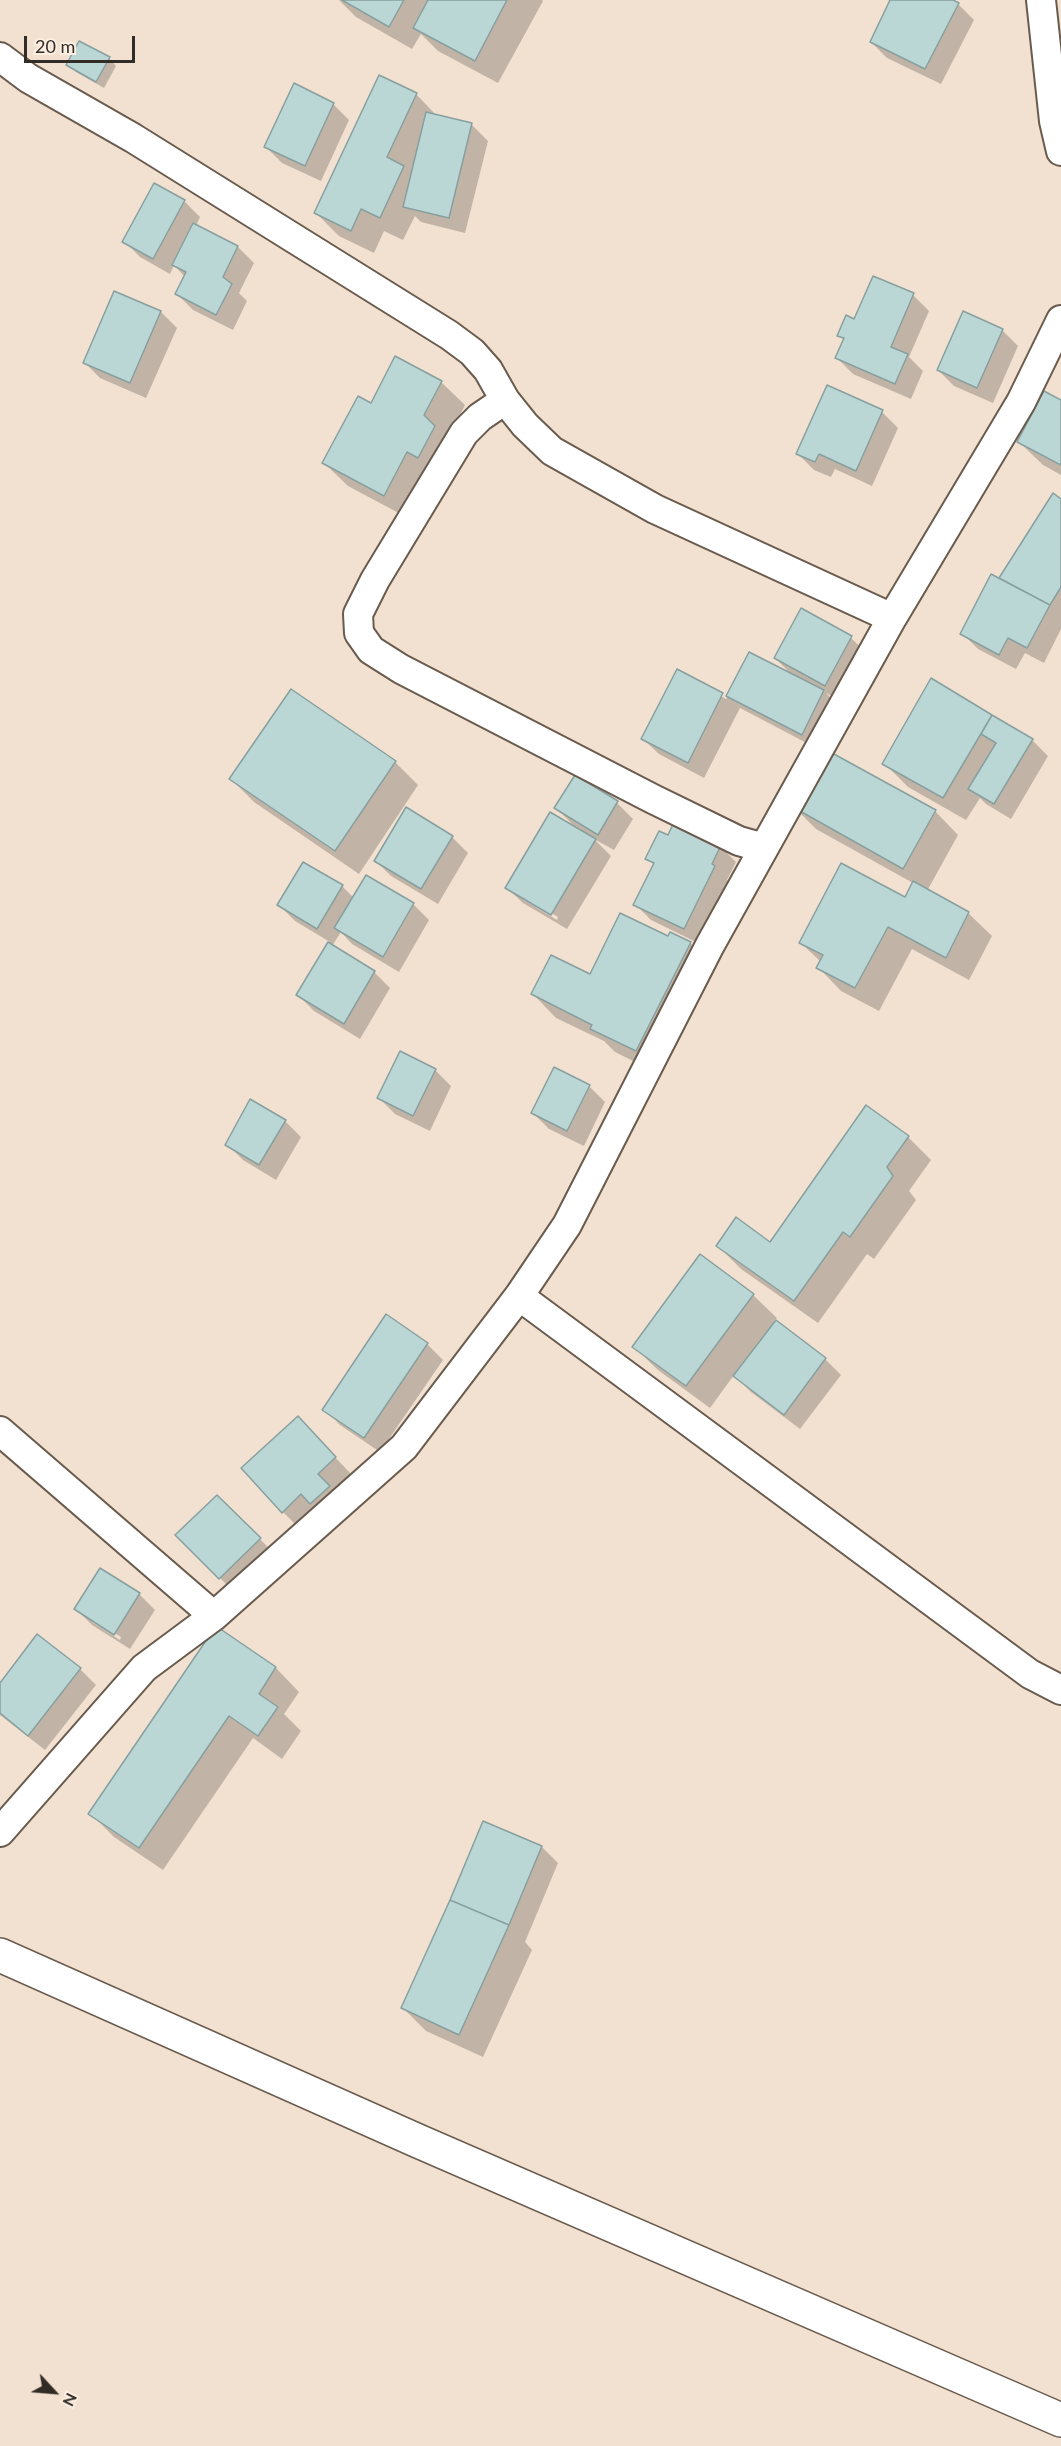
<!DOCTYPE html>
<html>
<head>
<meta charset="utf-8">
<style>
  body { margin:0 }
  #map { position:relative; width:1061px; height:2446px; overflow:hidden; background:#f2e1d0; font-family:Lato,sans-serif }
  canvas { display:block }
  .north { position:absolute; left:24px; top:2362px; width:60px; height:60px; -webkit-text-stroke:4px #fcefe1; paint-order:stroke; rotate:116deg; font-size:16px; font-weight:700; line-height:24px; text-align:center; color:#322c26 }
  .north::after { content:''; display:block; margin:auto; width:21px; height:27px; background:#322c26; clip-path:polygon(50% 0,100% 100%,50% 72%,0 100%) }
  .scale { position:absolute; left:24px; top:36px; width:111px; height:27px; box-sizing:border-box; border:3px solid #322c26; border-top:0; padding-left:8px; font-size:18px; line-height:21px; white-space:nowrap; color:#322c26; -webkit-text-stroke:4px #fcefe1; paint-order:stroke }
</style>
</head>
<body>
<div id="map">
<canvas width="1061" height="2446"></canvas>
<div class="north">N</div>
<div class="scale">20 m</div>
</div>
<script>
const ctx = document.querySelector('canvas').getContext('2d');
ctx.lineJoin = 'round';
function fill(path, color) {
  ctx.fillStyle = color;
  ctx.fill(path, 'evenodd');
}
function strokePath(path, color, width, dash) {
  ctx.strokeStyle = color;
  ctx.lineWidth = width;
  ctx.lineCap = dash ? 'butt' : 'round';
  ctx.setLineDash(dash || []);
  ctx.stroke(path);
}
fill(new Path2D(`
  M339,0H542L543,1L498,83L438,51L421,34L412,49L356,17Z
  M892,0H950L958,4L974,20L941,84L887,58L871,42Z
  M109,58L116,66L104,88L76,72L68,64Z
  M416,94L438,117L472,125L488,141L465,233L421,222L415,216L403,240L384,231L374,253L339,236L316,213Z
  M333,104L349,120L321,181L282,163L266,147Z
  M154,185L184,201L200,217L196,226L238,247L254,263L239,293L247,301L233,330L193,310L177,294L185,277L174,265L170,274L140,257L124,241Z
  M874,278L913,295L929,311L909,357L923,371L911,399L853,374L837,358L844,340L839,335L855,321Z
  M115,293L161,312L177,328L146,398L100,378L84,362Z
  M1002,330L1018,346L993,403L954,386L938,370Z
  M441,382L465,405L408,518L348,486L324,463L372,405Z
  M1061,402V475L1043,465L1019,442Z
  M882,412L898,428L872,486L835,469L831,477L814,470L798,454Z
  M1053,495L1061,500V629L1044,663L1025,653L1016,669L978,649L962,633L999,580Z
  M851,638L867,653L841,701L826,693L840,707L818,749L740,708L704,778L659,754L643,739L678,672L726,699L750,654L792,675L775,658Z
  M991,717L1032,740L1048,756L1011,819L986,804L980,798L966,820L908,787L884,763Z
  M395,762L418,785L359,874L254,802L231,779Z
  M576,777L617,803L633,819L614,850L594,839L611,856L567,929L523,903L507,888L576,828L556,808ZM524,897L558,917L557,920L524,900Z
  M793,806L935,811L958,835L927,891L968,913L992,936L969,980L912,949L879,1011L841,991L818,967L821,962L801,943L905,899L913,883L816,829Z
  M406,809L452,837L468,853L438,904L391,876L375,860Z
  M669,837L720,846L736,862L727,880L730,883L700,944L651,920L635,904L655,866L647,858Z
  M367,877L413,904L429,920L399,972L352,944L341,932L332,946L374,972L390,988L360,1039L314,1011L298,995L330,942L295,921L279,905L342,886L354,898Z
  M669,938L690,943L713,966L659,1074L615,1052L604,1041L556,1018L533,994L590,976Z
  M400,1053L435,1070L451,1086L430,1131L395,1114L379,1098Z
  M589,1086L605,1102L584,1146L549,1129L533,1113Z
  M285,1121L301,1137L276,1180L243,1160L227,1144Z
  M908,1137L931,1160L909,1191L916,1200L874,1259L867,1254L818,1323L741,1269L718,1246L770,1244Z
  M753,1295L777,1318L774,1321L825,1359L841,1375L800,1429L751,1392L734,1375L710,1408L658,1370L634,1347Z
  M427,1344L443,1360L380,1452L340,1425L324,1409Z
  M313,1434L351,1474L299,1528L283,1512Z
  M217,1497L276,1555L236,1594L177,1535Z
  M139,1594L155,1610L130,1649L92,1625L76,1609ZM92,1619L121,1637L120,1640L92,1622Z
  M216,1628L276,1668L299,1692L284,1714L301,1731L282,1759L253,1738L163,1870L114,1837L90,1813Z
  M80,1669L96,1685L45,1750L0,1715V1685Z
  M484,1823L542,1847L558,1863L525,1942L532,1950L483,2057L426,2031L403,2008Z`), '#0003');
const building = new Path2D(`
  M342,0H404L389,27Z
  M428,0H507L475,61L413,28Z
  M890,0H953L959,3L925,69L870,42Z
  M79,41L110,57L96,82L66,65Z
  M379,75L417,93L387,157L404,166L380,218L361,209L351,231L314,213Z
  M294,83L334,103L305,166L264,147Z
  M426,112L472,123L449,218L403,207Z
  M154,183L185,200L153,259L122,242Z
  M193,223L238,246L223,277L232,284L216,315L175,294L186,272L172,265Z
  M873,276L914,293L891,347L908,354L895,384L835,358L844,338L837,336L846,315L854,319Z
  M114,291L161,311L130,383L83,363Z
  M963,311L1003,329L977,388L937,370Z
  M395,356L442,381L424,415L435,426L418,458L407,452L384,496L322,463L358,396L371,403Z
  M827,385L883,410L856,471L819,454L815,462L796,454Z
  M1044,391L1061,400V465L1017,442Z
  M1053,493L1061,499V587L1050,605L999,578Z
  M991,574L1050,605L1027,648L1008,638L999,655L960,634Z
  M801,608L852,636L825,686L774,658Z
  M749,652L824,690L802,735L726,696Z
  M677,669L723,693L688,763L641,739Z
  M931,678L992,715L943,798L882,764Z
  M291,689L396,761L335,851L229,779Z
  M992,715L1033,739L994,804L968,789L996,743L981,734Z
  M823,748L936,810L903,869L791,806Z
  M575,775L618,801L598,835L554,808Z
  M406,807L453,836L421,889L374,861Z
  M550,812L596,839L551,915L505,888Z
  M674,822L721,845L712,864L715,866L684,929L633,905L654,863L645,859L659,831L668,835Z
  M303,862L343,885L317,929L277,905Z
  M841,863L905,897L913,881L969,912L946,958L888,927L855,988L816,968L823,955L799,943Z
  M366,875L414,903L383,957L334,928Z
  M620,913L668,936L670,932L691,942L636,1051L590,1029L592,1025L531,994L551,955L590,974Z
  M328,942L375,971L344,1024L296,995Z
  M400,1051L436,1069L413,1116L377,1098Z
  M554,1067L590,1085L567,1131L531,1113Z
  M250,1099L286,1120L259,1165L225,1145Z
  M866,1105L909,1136L887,1167L893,1176L850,1237L843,1232L794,1301L716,1246L736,1217L770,1242Z
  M700,1254L754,1294L686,1386L632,1347Z
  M386,1314L428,1343L364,1438L322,1410Z
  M776,1320L826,1358L784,1415L733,1376Z
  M298,1416L336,1457L318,1474L330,1486L310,1504L301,1494L282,1513L241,1468Z
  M217,1495L261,1538L219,1579L175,1535Z
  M100,1568L140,1593L114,1635L74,1609Z
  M216,1626L276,1667L259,1694L278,1707L258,1736L229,1716L139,1848L88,1814Z
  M37,1634L81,1668L28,1736L0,1713V1683Z
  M483,1821L542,1846L509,1925L450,1900Z
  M450,1900L509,1925L459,2035L401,2008Z`);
fill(building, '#bbd7d5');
strokePath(building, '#87a09f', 1.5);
const minor = new Path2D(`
  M1041,0L1054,121L1061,151
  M0,57L28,78L133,138L449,335L472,352L488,370L505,400L525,425L552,451L655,509L892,618
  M505,400L480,417L464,433L375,580L358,614L359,633L371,650L401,669L653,799L739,841L764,848
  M519,1296L1030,1674L1061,1690
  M0,1431L214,1616
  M0,1832L144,1668L214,1616L404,1447L519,1296L567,1225L710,945L892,618L1021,402L1061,320`);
const tertiary = new Path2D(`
  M0,1955L418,2141L1061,2420`);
strokePath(minor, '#695b4d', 32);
strokePath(tertiary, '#695b4d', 36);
strokePath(minor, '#fff', 28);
strokePath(tertiary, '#fff', 33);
</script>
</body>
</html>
